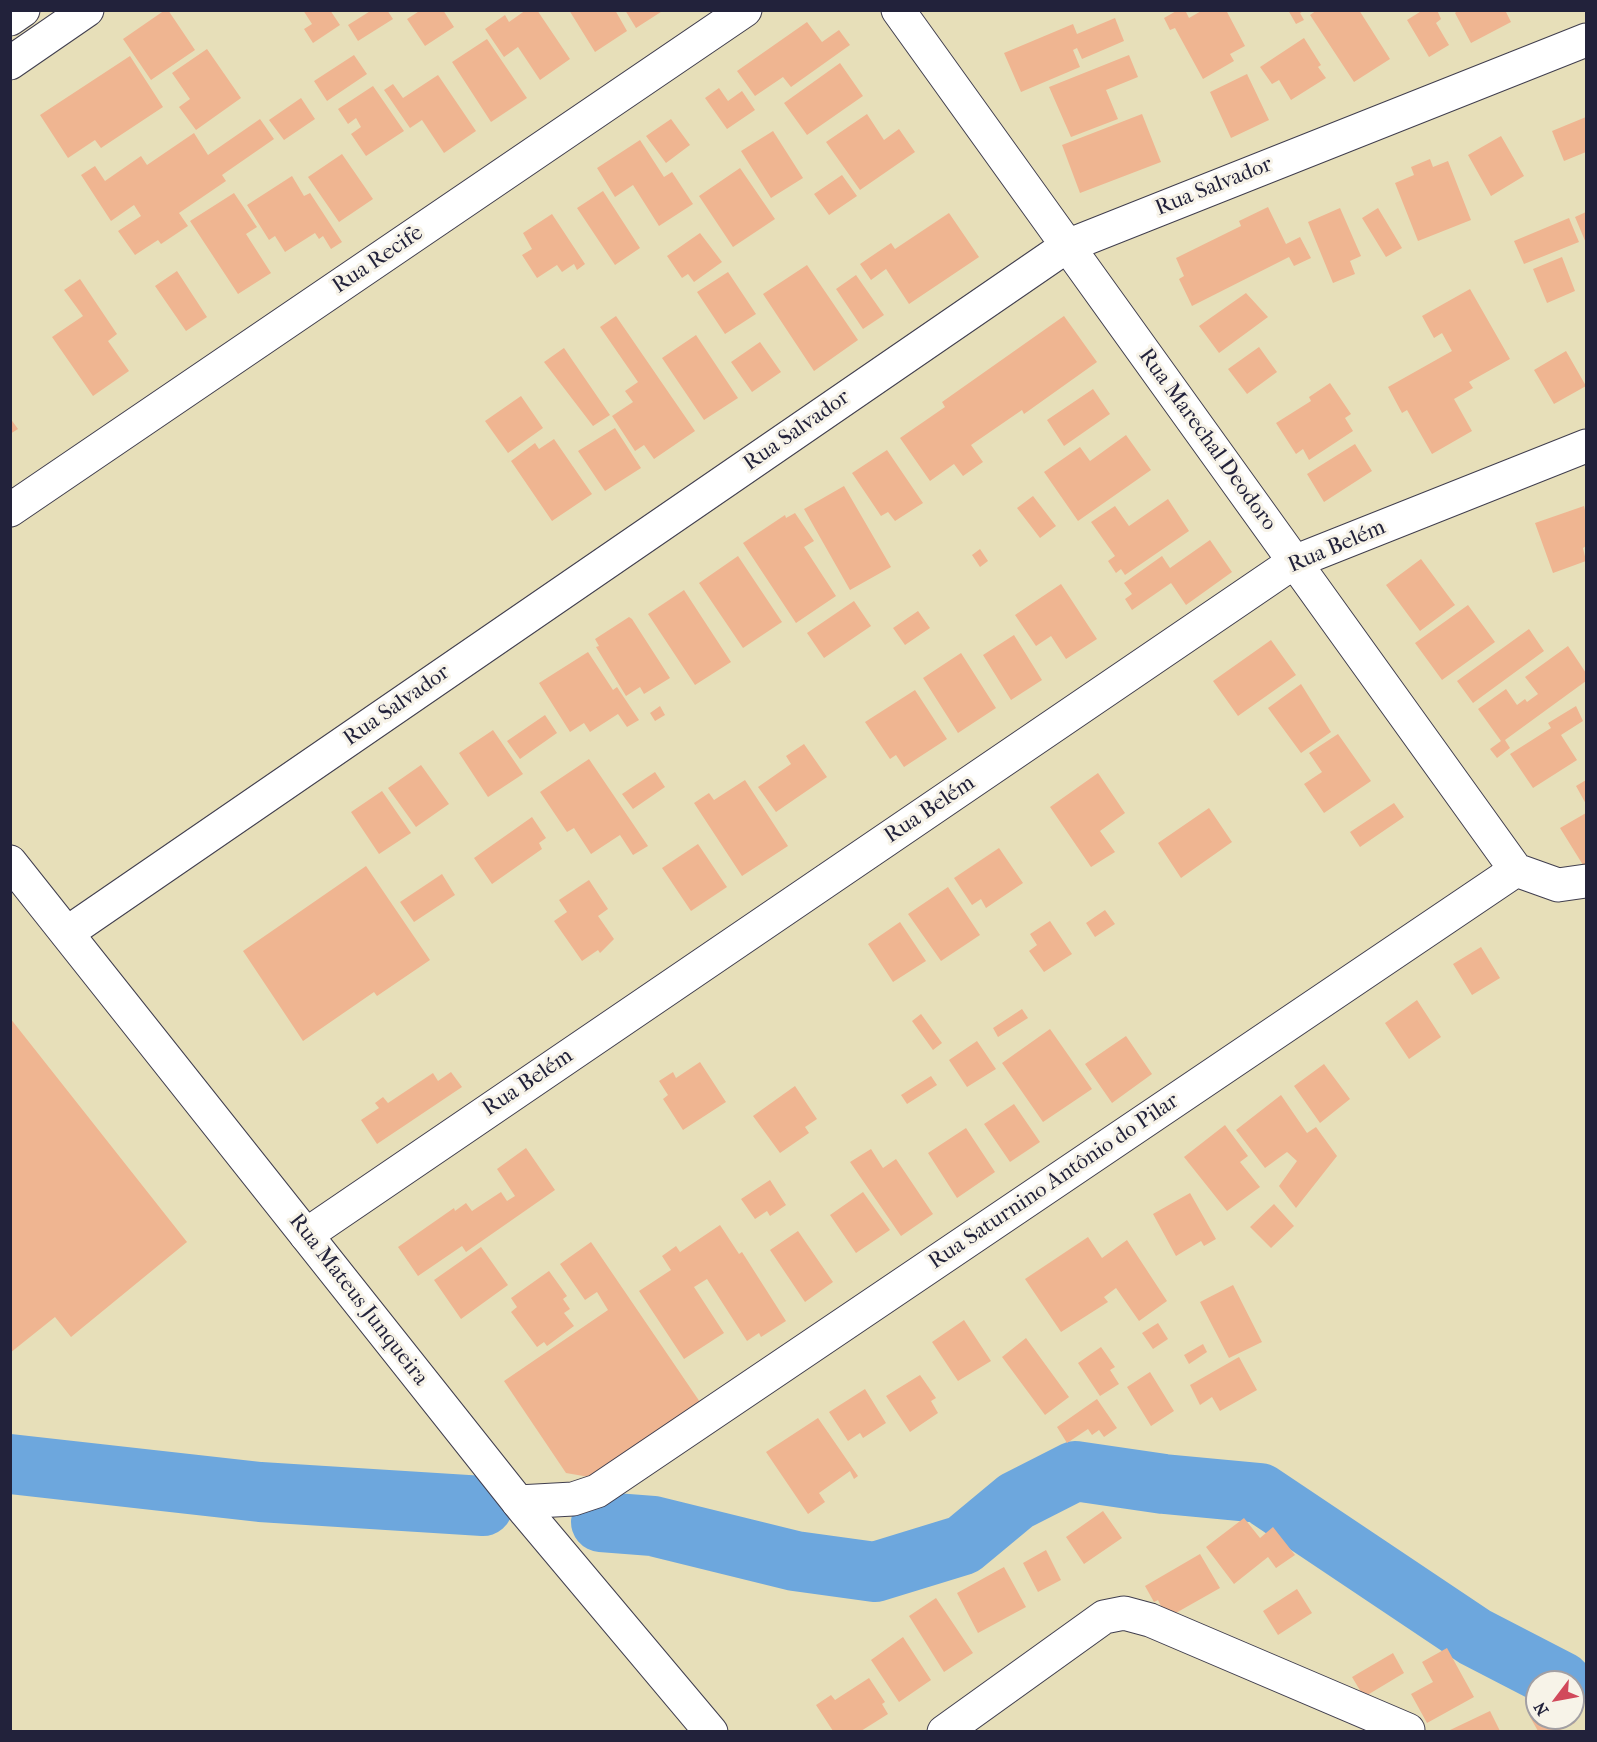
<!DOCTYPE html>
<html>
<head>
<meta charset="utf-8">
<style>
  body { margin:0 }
  #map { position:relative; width:1597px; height:1742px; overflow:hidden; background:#e7dfb9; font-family:"IM FELL French Canon",serif }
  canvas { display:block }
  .frame { position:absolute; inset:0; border:12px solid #22223b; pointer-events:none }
  .north { position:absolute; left:1525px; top:1670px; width:60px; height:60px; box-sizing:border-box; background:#f7f3e8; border:2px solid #a29fa3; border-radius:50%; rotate:238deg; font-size:16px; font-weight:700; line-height:24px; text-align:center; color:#22223b }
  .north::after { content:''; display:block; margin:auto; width:21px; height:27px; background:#d1495b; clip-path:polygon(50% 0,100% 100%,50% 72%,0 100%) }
</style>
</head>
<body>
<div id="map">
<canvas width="1597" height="1742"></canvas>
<div class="frame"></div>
<div class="north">N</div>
</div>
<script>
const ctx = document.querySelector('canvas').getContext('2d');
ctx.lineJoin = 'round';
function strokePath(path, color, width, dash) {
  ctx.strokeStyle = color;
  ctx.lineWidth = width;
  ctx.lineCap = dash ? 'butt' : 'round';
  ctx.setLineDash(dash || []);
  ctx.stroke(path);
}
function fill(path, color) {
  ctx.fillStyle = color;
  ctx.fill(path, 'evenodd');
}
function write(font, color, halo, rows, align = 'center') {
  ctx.font = font + ' "IM FELL French Canon",serif';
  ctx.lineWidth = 6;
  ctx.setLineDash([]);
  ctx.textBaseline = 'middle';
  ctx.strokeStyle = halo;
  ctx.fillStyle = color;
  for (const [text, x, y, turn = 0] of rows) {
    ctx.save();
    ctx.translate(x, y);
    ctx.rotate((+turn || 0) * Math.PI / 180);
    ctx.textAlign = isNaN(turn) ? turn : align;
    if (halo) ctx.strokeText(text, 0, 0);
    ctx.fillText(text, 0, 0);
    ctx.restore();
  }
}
strokePath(new Path2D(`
  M10,1464L260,1492L483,1506
  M601,1522L653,1526L795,1561L875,1572L963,1545L1016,1501L1075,1471L1164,1484L1260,1493L1475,1637L1562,1682`), '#6da7dd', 60);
fill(new Path2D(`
  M165,10H168L195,50L151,80L123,39Z
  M303,10H330L340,25L313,43L304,29L312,24Z
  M372,10H387L393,19L358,41L348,25Z
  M421,10H443L454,27L425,46L407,19Z
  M526,10H537L570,59L540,80L518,47L504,57L485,29L505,15L509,22Z
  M569,10H615L627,31L595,52Z
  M625,10H664L636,28Z
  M1178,10H1185L1189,18L1203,10H1226L1245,46L1230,54L1234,61L1203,79L1175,28L1170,30L1164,18Z
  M1288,10H1305L1300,13L1304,20L1296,24Z
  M1317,10H1359L1390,59L1354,82L1310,15Z
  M1423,10H1437L1441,19L1436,23L1449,45L1429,57L1407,20Z
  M1458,10H1505L1511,22L1471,43L1455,13Z
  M1115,18L1124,41L1082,59L1077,48L1073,50L1080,67L1021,92L1004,53L1073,24L1077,34Z
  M807,22L822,42L839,30L850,45L791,87L783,77L755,96L737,71Z
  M1304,38L1321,65L1318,67L1326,78L1291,100L1279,80L1272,84L1260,67Z
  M487,39L527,98L491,122L452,62Z
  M207,49L241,98L196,130L179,107L190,99L172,73Z
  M354,55L367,74L327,101L314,81Z
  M1129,55L1138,77L1106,90L1118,119L1071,137L1049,87Z
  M130,56L163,107L101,148L95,140L68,158L40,115Z
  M840,63L863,96L807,135L784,103Z
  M1247,74L1269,120L1231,138L1210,92Z
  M438,75L476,131L444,153L422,120L410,128L384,90L393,84L403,98Z
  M373,86L404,131L366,156L351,134L361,127L356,118L348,124L338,109Z
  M719,88L728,101L742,91L755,110L727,129L705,98Z
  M301,98L315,119L284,140L269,120Z
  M867,114L884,140L899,129L915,152L860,190L826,142Z
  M1142,114L1161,162L1080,193L1062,145Z
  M1586,117V152L1564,161L1552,131Z
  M260,119L274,139L222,175L226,181L179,213L188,226L161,244L158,240L135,255L118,231L141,216L134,205L111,221L81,175L95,166L105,181L141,156L147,165L194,133L208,155Z
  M671,119L690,145L666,163L646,136Z
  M773,131L803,178L771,198L741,151Z
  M1501,136L1524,176L1491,196L1468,155Z
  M640,140L664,177L672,172L693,204L659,226L633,185L615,197L597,168Z
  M342,154L373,199L339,222L308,177Z
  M1430,159L1433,167L1448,161L1471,220L1418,241L1395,183L1414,175L1411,167Z
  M740,168L775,219L733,247L699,196Z
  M842,175L857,196L829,215L814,194Z
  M292,176L304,196L310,193L342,242L331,249L323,236L319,239L315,233L285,252L275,236L269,240L247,205Z
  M603,191L640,248L615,265L577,208Z
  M234,193L257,227L246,234L271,273L238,294L190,221Z
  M1268,207L1286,244L1300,237L1311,258L1294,266L1289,257L1192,306L1179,279L1184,276L1176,258L1241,226L1239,221Z
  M1340,208L1361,256L1350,261L1355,274L1333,283L1308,222Z
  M1378,208L1402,248L1386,257L1362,218Z
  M1586,212V243L1575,217Z
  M949,213L979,257L909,304L886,269L871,280L860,264L891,243L895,249Z
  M552,214L585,264L577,270L574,264L562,272L557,265L537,278L522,255L532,249L523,233Z
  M1569,218L1579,242L1524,264L1514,241Z
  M700,233L722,262L694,282L688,274L682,278L667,256Z
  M1562,257L1575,291L1547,303L1533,269Z
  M807,265L858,340L814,371L763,294Z
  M177,271L207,317L186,331L155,286Z
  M728,272L756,314L725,334L697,292Z
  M856,275L884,315L863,329L836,289Z
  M80,279L117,334L108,341L129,371L93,396L52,337L83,316L64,290Z
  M1470,289L1510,359L1469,382L1473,388L1454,399L1472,431L1432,454L1407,410L1402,413L1388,387L1452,351L1442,333L1434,338L1422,316Z
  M1246,293L1268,317L1219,353L1199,326Z
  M616,316L695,431L654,459L644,445L635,451L612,416L633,402L625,391L638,382L600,327Z
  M1064,316L1097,362L1024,414L1022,410L971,445L983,462L963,476L954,464L930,481L900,438L945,407L942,402Z
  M696,335L738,398L704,420L662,358Z
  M760,342L781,372L752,392L731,362Z
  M1259,347L1277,372L1247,394L1228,369Z
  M564,348L610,415L593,426L544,362Z
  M1566,351L1586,386L1554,404L1534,370Z
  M1330,383L1351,414L1345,418L1353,431L1309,460L1303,449L1296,454L1276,423L1311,401L1309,397Z
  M1093,389L1110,414L1064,446L1047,420Z
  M521,396L543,428L508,453L485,421Z
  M10,418L18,429L10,434Z
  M615,428L641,468L605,491L578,451Z
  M1126,435L1151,470L1078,521L1044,472L1080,447L1090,461Z
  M554,439L592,494L552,521L511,461L535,443L539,449Z
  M1355,444L1372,471L1324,502L1307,474Z
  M887,450L923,503L895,521L888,512L881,516L852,473Z
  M844,486L891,567L850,590L804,509Z
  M1033,496L1056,526L1040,538L1017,508Z
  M1168,499L1189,531L1125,575L1121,569L1116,573L1108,561L1115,556L1091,522L1115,506L1129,526Z
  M1584,506L1586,514V546L1583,548L1586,561L1553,573L1535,523Z
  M795,513L814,541L804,547L836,596L796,623L743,543L785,515L786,518Z
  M1210,540L1232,572L1186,605L1171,583L1132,610L1125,599L1132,594L1124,583L1162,556L1170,568Z
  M980,549L988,561L980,567L972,555Z
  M738,556L782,622L743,648L699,583Z
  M1421,559L1455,605L1420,631L1386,585Z
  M1061,584L1097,639L1066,659L1051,636L1036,646L1015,615Z
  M684,590L731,662L695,685L648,614Z
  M854,601L871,626L824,658L807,633Z
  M1468,605L1495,642L1442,680L1415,643Z
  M918,611L930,628L905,645L893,628Z
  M629,617L632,619L670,678L644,694L640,687L626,696L596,647L599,646L595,639Z
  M1529,629L1544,651L1473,703L1457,681Z
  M1014,635L1042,680L1011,700L983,655Z
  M1271,640L1296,675L1238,716L1213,681Z
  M1568,646L1586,673V681L1505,740L1510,748L1497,758L1490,749L1501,741L1478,709L1506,689L1517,705L1525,699L1527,702L1538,694L1525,677Z
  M588,652L613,690L617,687L639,720L627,727L618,714L590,732L584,723L570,732L539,683Z
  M961,653L996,708L958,733L923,678Z
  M1301,684L1331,732L1301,753L1268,708Z
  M915,690L947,739L904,767L896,755L890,759L865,722Z
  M660,706L665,715L655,721L650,713Z
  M1576,706L1583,721L1561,735L1577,760L1533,788L1510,754L1551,728L1548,723Z
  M545,715L557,733L520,759L507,741Z
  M493,730L523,774L488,797L459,753Z
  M1338,734L1371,781L1324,813L1304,784L1322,772L1309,753Z
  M804,744L827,777L776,812L758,787L791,764L786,756Z
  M589,759L648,846L633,855L620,835L591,854L574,828L567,832L540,792Z
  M421,765L449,804L416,827L388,788Z
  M655,772L665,787L633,809L622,794Z
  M1098,773L1125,813L1100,831L1115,852L1091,867L1050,807Z
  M745,780L788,846L742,876L694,803L709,793L714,800Z
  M1586,780V804L1576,786Z
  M382,791L411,833L379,854L351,812Z
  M1394,803L1404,817L1360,847L1350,832Z
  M1209,808L1232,842L1181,878L1158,843Z
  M1586,813V863L1583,865L1560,828Z
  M532,817L546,838L539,843L542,849L492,884L474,858Z
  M698,844L727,887L691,911L662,868Z
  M999,848L1023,883L986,908L981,899L972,905L954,878Z
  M366,866L430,960L377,996L374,992L303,1041L243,951Z
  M442,874L455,895L414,922L400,902Z
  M589,880L608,909L598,916L614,939L600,953L598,950L582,961L554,921L567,912L559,900Z
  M948,887L980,935L941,961L908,914Z
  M1105,910L1115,924L1095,937L1086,923Z
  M1050,921L1072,954L1044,972L1029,951L1037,945L1030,934Z
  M900,922L926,961L893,982L868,944Z
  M1481,947L1500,978L1472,995L1453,964Z
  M1417,1000L1441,1037L1409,1059L1385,1023Z
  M1022,1009L1028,1018L998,1037L993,1028Z
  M921,1014L942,1043L933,1050L912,1021Z
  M10,1018L187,1242L71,1337L55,1317L10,1353Z
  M1050,1029L1092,1089L1043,1122L1002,1063Z
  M1126,1036L1152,1074L1112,1103L1085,1064Z
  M977,1041L996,1069L967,1087L949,1060Z
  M700,1062L726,1102L683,1130L663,1099L668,1095L659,1081L673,1072L676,1078Z
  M1324,1064L1350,1099L1320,1123L1294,1086Z
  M451,1072L462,1087L377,1144L361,1120L379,1108L375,1103L383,1097L388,1103L433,1073L438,1081Z
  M931,1076L937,1085L907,1104L901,1095Z
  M795,1086L817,1119L805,1127L809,1133L780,1153L753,1116Z
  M1281,1095L1307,1133L1316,1127L1337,1156L1296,1208L1279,1186L1297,1161L1287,1152L1265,1168L1236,1130Z
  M1014,1104L1040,1142L1010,1162L984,1124Z
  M1225,1125L1248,1156L1240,1162L1260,1187L1227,1211L1184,1157Z
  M966,1128L995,1172L957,1198L928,1153Z
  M526,1148L555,1190L466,1252L462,1246L418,1276L398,1247L454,1208L455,1211L466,1203L472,1211L501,1192L507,1201L515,1196L497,1169Z
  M871,1149L883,1168L896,1159L933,1214L901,1236L850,1162Z
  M770,1180L786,1205L770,1216L767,1211L755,1219L741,1199Z
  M863,1192L890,1230L856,1253L830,1215Z
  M1190,1193L1216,1239L1204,1246L1201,1241L1176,1256L1153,1214Z
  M1274,1204L1294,1226L1271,1248L1250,1227Z
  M720,1225L739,1254L742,1252L786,1321L761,1337L759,1333L747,1341L707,1279L694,1287L724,1333L684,1359L639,1291L671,1270L662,1256L676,1246L680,1252Z
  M798,1231L833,1282L805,1302L770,1250Z
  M1088,1237L1102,1258L1127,1240L1167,1301L1139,1321L1116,1288L1104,1297L1108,1302L1061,1332L1025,1279Z
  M591,1242L702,1405L595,1478L566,1473L504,1381L608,1310L597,1292L585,1300L560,1264Z
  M481,1247L508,1285L461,1319L434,1280Z
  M549,1271L567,1296L563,1299L570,1309L564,1313L574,1326L547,1346L544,1342L537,1347L511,1312L517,1307L511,1298Z
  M1233,1285L1262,1342L1229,1358L1200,1302Z
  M964,1320L991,1361L958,1381L932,1342Z
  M1158,1323L1168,1339L1153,1349L1142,1333Z
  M1026,1338L1069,1397L1045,1415L1002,1357Z
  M1203,1344L1207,1352L1189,1364L1184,1355Z
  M1101,1347L1115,1367L1110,1370L1119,1384L1100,1396L1078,1363Z
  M1239,1357L1257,1390L1220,1411L1212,1397L1200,1405L1190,1385Z
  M1150,1372L1174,1411L1151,1426L1127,1387Z
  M920,1375L936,1398L931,1401L938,1413L910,1432L886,1396Z
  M865,1389L886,1423L863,1438L860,1433L848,1441L829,1412Z
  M1097,1399L1117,1428L1104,1437L1099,1430L1092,1435L1088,1429L1067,1443L1057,1427Z
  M818,1418L858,1476L854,1479L850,1471L819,1493L825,1502L808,1514L766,1452Z
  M1103,1511L1122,1538L1084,1564L1066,1537Z
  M1244,1518L1260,1538L1273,1527L1295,1555L1276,1568L1268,1557L1234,1584L1206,1547Z
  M1046,1550L1061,1580L1038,1592L1023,1563Z
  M1200,1554L1220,1588L1167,1618L1158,1600L1154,1602L1145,1586Z
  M1004,1567L1026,1607L978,1633L957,1593Z
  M1297,1589L1312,1613L1278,1635L1263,1611Z
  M936,1598L973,1653L944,1672L909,1616Z
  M903,1637L931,1680L899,1702L871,1660Z
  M1447,1648L1474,1697L1427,1723L1411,1694L1433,1682L1422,1662Z
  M1393,1653L1404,1673L1364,1697L1352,1677Z
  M869,1678L885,1702L882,1704L888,1714L861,1731H833L816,1705L831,1695L835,1700Z
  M1490,1711L1500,1731H1448Z
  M1537,1713V1718H1572L1575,1723L1558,1731H1538L1530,1717Z`), '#efb591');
const minor = new Path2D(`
  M898,10L1516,870
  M10,510L745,10
  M67,933L1067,246L1586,40
  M306,1235L1294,562L1586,446
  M518,1502L573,1499L597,1491L1516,870L1558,885L1586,881
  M944,1732L1104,1617L1124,1613L1150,1620L1408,1730`);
const major = new Path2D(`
  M10,19L23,10
  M10,63L87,10
  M10,862L526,1512L711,1732`);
strokePath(minor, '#403e4e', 35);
strokePath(major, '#403e4e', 35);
strokePath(minor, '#fff', 33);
strokePath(major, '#fff', 33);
write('22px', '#22223b', '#f7f3e8', [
  ["Rua Salvador",1214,187,-22],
  ["Rua Recife",378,260,-34],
  ["Rua Salvador",797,431,-35],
  ["Rua Marechal Deodoro",1207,440,54],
  ["Rua Belém",1337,547,-23],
  ["Rua Salvador",397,706,-35],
  ["Rua Belém",930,810,-34],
  ["Rua Belém",528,1083,-34],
  ["Rua Saturnino Antônio do Pilar",1054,1182,-34],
  ["Rua Mateus Junqueira",358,1300,52]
]);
</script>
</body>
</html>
